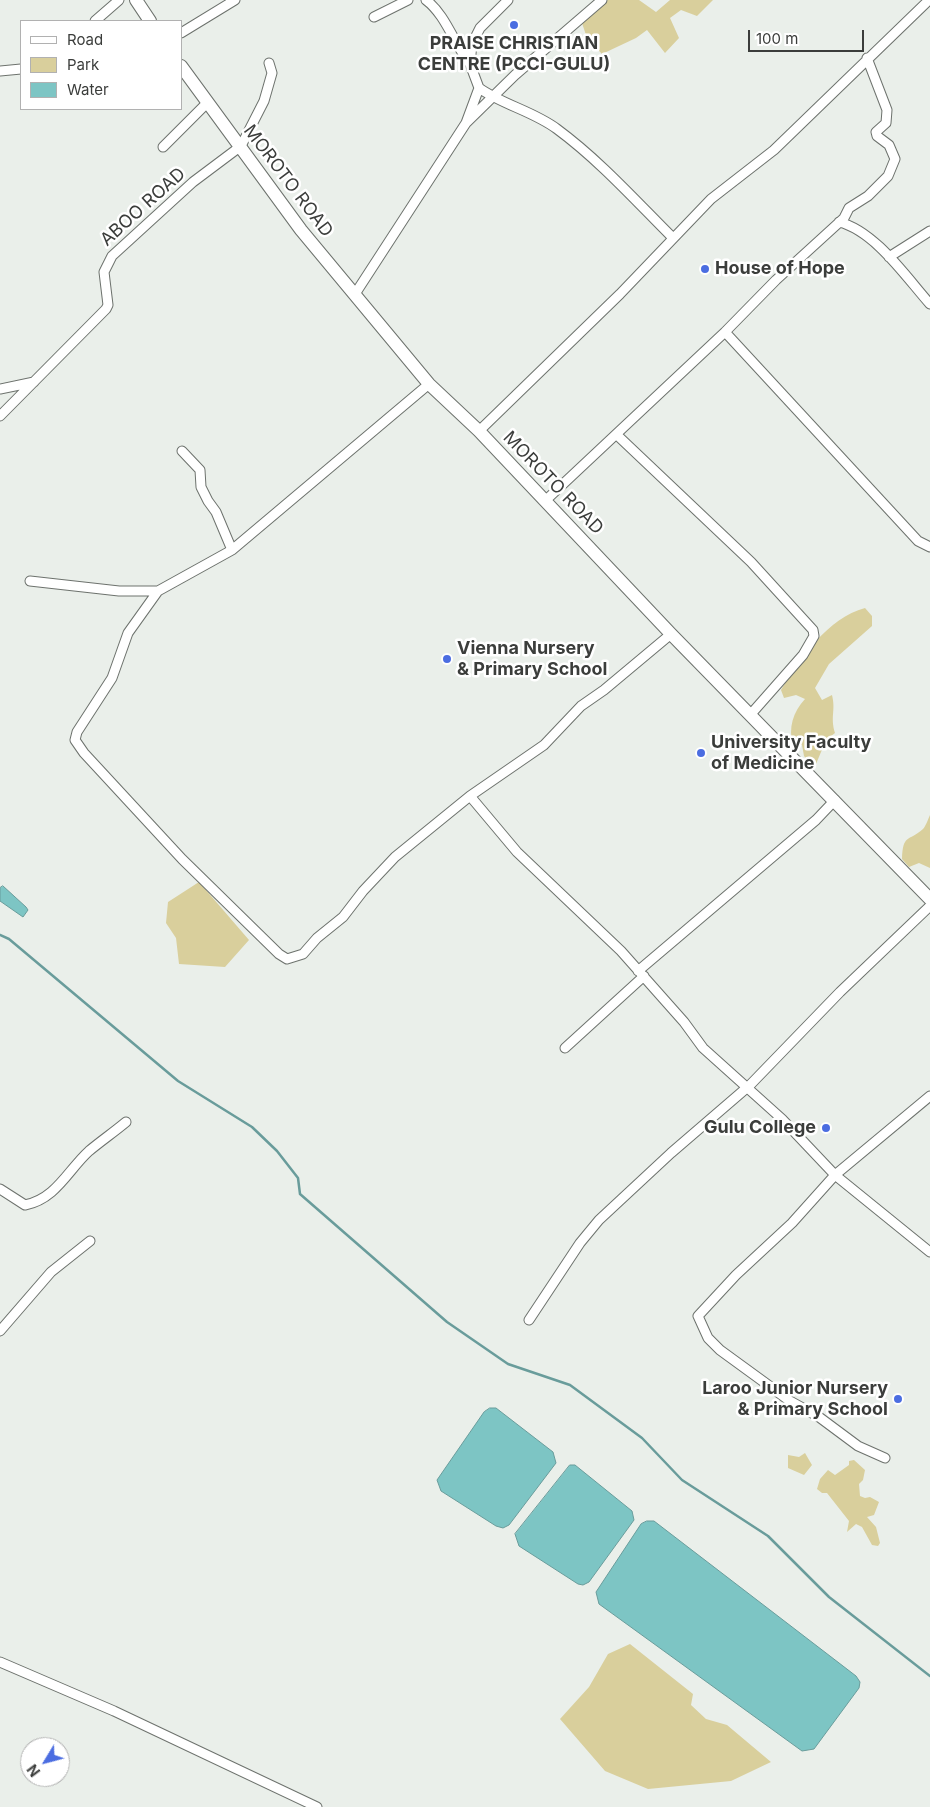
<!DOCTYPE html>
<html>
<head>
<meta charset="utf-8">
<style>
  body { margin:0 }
  #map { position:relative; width:930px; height:1807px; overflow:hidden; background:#eaefea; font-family:Inter,sans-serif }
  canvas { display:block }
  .legend { position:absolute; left:20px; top:20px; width:162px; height:90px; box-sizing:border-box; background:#fff; border:1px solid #b1b1b1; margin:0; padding:6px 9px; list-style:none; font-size:15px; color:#3b3d3b }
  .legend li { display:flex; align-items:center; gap:10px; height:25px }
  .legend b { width:25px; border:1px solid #b1b1b1 }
  .north { position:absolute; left:20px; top:1737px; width:50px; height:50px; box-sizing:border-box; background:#fff; border:1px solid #b1b1b1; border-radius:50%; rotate:233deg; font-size:14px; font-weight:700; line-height:20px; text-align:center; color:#3b3d3b }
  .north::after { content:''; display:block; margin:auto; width:18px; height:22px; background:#4b6de1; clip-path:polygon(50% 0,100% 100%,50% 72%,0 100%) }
  .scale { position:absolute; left:748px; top:30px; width:116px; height:22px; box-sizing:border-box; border:2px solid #3b3d3b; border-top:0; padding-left:6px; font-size:15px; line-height:18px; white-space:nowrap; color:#3b3d3b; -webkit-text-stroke:4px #fff; paint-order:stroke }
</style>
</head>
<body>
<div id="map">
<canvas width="930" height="1807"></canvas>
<ul class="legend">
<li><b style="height:6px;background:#fff"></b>Road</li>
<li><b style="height:14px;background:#d9cf9c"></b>Park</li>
<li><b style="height:14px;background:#7dc5c4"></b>Water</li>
</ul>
<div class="north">N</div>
<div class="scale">100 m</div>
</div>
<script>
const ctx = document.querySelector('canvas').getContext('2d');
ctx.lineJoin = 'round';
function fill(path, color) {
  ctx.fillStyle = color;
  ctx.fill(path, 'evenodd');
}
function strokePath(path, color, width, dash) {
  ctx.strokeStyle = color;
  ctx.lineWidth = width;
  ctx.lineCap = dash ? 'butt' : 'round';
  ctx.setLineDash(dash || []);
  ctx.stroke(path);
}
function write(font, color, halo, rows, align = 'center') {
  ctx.font = font + ' Inter,sans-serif';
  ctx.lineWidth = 5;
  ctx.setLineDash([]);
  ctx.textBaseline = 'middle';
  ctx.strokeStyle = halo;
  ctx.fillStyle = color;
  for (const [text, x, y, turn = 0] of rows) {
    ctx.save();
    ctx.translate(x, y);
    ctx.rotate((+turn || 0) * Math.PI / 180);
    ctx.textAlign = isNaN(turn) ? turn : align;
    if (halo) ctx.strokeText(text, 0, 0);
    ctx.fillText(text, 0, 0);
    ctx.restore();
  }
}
fill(new Path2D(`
  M608,0H639L656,12L670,0H713L697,16L681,10L670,18L679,38L665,53L647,30L636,38L602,54L587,38L581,20Z
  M865,608L872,616V626L829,664L815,688L822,700L832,695C836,711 830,716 835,733L826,740L816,764L810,763L804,756L802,745H793C788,728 793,712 805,699L796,695L784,698L781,690C800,658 828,618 865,608Z
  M930,815V868L919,863L909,867L902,859C903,834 908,842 923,829C926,826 928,819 930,815Z
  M199,882L249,940L225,967L179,964L176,938L166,923L168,902Z
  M805,1453L812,1465L804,1475L788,1468V1455L799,1457Z
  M854,1460L865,1470L863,1480L859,1484L860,1496L865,1498L870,1497L879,1502L874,1515L867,1517L876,1527L880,1543L878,1546L872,1545L862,1527L856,1524L847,1532L849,1521L827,1493H822L817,1489L820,1479L828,1470L835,1475L849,1465V1461Z
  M630,1644L693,1694L691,1705L706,1719L727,1725L771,1762L731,1781L648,1789L605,1771L560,1719L589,1687L608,1654Z`), '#d9cf9c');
const water = new Path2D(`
  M3,886L26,907L28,910L23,917L0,901V888Z
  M490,1408H496L553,1452L556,1463L509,1525L503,1528L496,1526L441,1491L437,1480L484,1412Z
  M570,1465H575L632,1511L634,1520L589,1582L583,1585L578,1584L519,1546L515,1534Z
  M647,1521H654L856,1676L860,1682L859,1688L814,1749L802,1751L599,1604L596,1592L641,1524Z`);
fill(water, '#7dc5c4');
strokePath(water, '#699c9b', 1);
strokePath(new Path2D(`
  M0,935L9,939L178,1081L252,1127L277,1151L298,1178L300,1194L447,1322L508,1364L570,1385L642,1438L682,1480L768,1536L829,1597L930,1676`), '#699c9b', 2.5);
const street = new Path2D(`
  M426,0C446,15 454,44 470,64
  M374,17L408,0
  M95,21L119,0
  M181,33L235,0
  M0,71L21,69
  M479,88C503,105 533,111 557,129C599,160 635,200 672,237
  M466,123L515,75L602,0
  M163,147L208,102
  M839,222C875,231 906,277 930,304
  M889,257L930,231
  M355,294L466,123L479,88L470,64L472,44L480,28L508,0
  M725,332L776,280L844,218L849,208L868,196L888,176L895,159L889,145L877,136L876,132L886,123L887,110L867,58
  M429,384L232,550L158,591L128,633L112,678L77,732L75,740L84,753L182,859L279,954L287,959L303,954L317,938L343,917L363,891L395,857L470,796L544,745L581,706L604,690L671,634
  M0,389L34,382
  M0,416L106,309L108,305L104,272L112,256L193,182L241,146L264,101L272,73L269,63
  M479,431L620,294L711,199L774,150L929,0
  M617,435L751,562L813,630L814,636L803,655L751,714
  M182,451L200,470L201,487L208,501L216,512L232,550
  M546,500L725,332L918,541L930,547
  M30,581L119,591H158
  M470,796L517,852L621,951L684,1022L703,1048L782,1119L835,1175L930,1252
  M638,971L816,820L835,800
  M565,1048L644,976
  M0,1189L25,1205C56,1199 68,1170 89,1151C101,1141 114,1132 126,1122
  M529,1320L580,1243L599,1220L671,1153L750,1085L840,992L930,906
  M0,1331L51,1272L90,1241
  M885,1458L858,1446L819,1417L790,1401L720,1350L708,1338L698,1316L736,1275L792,1223L835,1175L930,1096
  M0,1662L114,1711L317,1807`);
const secondary = new Path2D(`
  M136,0L150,21
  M181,66L301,230L429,384L479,431L671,634L930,899`);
strokePath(street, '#6d726d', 11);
strokePath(secondary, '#6d726d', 14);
strokePath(street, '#fff', 9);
strokePath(secondary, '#fff', 12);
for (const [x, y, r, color] of [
  [514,25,5,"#4b6de1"],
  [705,269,5,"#4b6de1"],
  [447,659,5,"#4b6de1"],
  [701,753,5,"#4b6de1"],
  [826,1128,5,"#4b6de1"],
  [898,1399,5,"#4b6de1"]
]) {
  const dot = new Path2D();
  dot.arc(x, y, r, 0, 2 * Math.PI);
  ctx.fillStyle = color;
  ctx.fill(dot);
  strokePath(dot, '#fff', 2);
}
write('bold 18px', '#3b3d3b', '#fff', [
  ["PRAISE CHRISTIAN",514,44,"center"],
  ["CENTRE (PCCI-GULU)",514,65,"center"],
  ["House of Hope",715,269],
  ["Vienna Nursery",457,649],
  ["& Primary School",457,670],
  ["University Faculty",711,743],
  ["of Medicine",711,764],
  ["Gulu College",816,1128,"right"],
  ["Laroo Junior Nursery",888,1389,"right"],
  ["& Primary School",888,1410,"right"]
], 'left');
write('18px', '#3b3d3b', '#fff', [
  ["MOROTO ROAD",288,181,53],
  ["ABOO ROAD",143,207,-42],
  ["MOROTO ROAD",553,483,46]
]);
</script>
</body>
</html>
